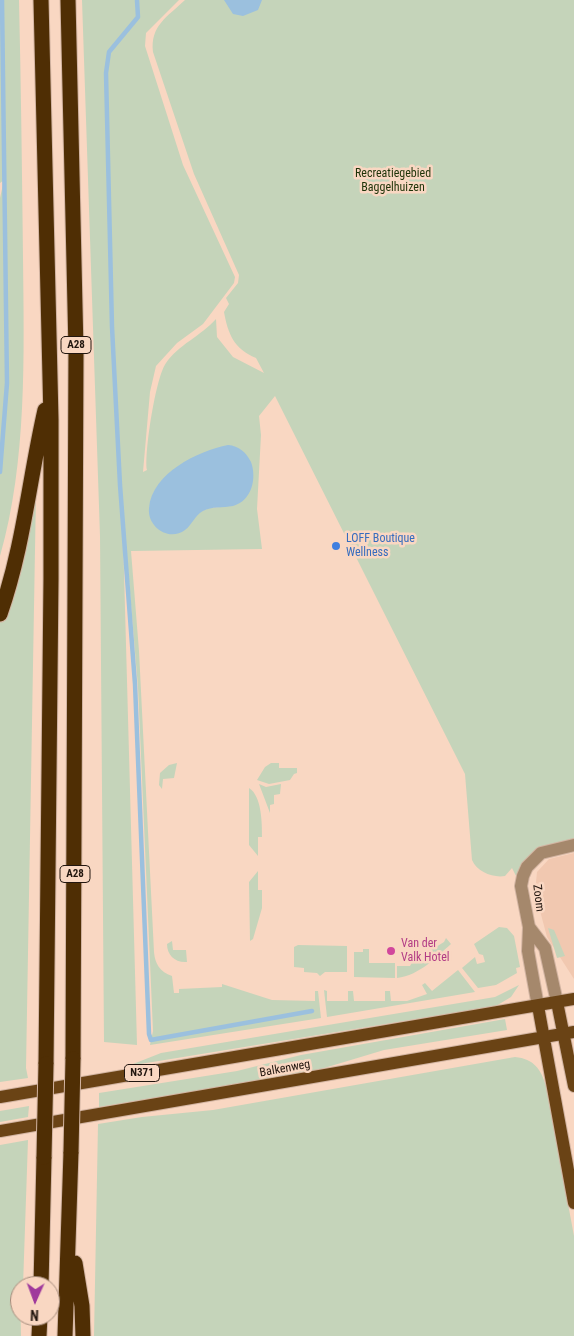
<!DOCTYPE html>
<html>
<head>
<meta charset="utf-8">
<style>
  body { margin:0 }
  #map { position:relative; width:574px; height:1336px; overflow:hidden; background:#f9d7c2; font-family:"Roboto Condensed",sans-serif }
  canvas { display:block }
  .north { position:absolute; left:10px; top:1276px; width:50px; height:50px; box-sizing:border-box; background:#f9d7c2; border:1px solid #a38a7a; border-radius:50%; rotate:182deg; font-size:14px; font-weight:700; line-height:20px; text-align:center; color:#22160f }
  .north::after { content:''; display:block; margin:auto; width:18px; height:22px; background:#9f399c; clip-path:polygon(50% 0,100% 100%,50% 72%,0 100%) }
</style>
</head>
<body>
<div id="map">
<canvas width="574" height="1336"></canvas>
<div class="north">N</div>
</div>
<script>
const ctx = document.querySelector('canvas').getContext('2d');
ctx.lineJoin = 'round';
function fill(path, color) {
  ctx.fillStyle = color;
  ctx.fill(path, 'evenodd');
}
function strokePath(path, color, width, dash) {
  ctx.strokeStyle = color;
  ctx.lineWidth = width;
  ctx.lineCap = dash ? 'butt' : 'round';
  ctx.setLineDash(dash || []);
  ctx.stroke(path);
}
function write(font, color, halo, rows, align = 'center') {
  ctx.font = font + ' "Roboto Condensed",sans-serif';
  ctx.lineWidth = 5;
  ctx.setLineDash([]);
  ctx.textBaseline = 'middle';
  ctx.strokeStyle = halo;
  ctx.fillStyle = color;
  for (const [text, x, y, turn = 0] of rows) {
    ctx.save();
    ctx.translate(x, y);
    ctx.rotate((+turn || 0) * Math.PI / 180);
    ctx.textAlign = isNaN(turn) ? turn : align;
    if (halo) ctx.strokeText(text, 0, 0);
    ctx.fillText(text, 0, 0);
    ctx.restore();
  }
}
fill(new Path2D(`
  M574,853V979L547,937L535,892L537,872L549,859Z`), '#f1c8b0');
fill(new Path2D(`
  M0,0H19C21,86 22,172 23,258C24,356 27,461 0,556V198L4,180L0,183Z
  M82,0H179L146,33L145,46L183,165L235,277L234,283L203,324L177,343L156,366L150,392L143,472L147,470C144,453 156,376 166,363C178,345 201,336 216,319L217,337L233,357L264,373L256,358C234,349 228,334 224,312L229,304L226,298L238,283L239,275L194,174L153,52C150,26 167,17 185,0H574V845L541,853L521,886L512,868L505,876C493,878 477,872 472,860L465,774L275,396L259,416L261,435L257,509L262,549L131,551L139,651L154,952C155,964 160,972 172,976L174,993H179V989L222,987V984L272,1000L315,1001V991H318L321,1018L150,1045L153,1031L138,687L122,499L137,1045L104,1042L100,536ZM163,479L220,507L209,508L200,512L149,509L154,492Z
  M36,492L26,1068L28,1078L0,1082V622Z
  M177,763L174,778L163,779L162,789L159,785L160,773L169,765Z
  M271,763H279V768H297V773L294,774L290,780L269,784L257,780L265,767Z
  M259,784L266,787L281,784L280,794L274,795V804L270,805V813Z
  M249,788C262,796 262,824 262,837H258V856L249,845Z
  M258,871V890H262V908L253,939L250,941L249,882Z
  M499,927L507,928L514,936L520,967L516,968L517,973L496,985L478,988L462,968L475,957L477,964L485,962L483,955L479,954L474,944Z
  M548,928L554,930L565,956L557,958Z
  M446,938L451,944C435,958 420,975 397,978V966H410L414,959L422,960L431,950L444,942Z
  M172,941L173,950H186L187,962C175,963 167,955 167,944Z
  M298,945L347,946V972H325L320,976L317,973L304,972V968L294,967V947Z
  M363,949H369V963H395V978L354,977V952H363Z
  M458,970L475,992L327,1017L324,990L327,991V1001H348V991H353L354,1001H385V991H390L391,1001H407L427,994L422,985L425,983L432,991Z
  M519,985L511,997L496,1006L128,1066L161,1053L495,997Z
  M505,1019L507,1030L384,1050L311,1072L99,1107V1093L237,1071L301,1055Z
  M515,1057C534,1059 541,1069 546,1086L574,1236V1336H94L98,1124L142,1117L213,1110Z
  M29,1106L28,1117L0,1122V1111Z
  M28,1140L23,1286H20L21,1336H0V1145Z`), '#c5d4ba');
fill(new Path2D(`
  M224,0H262L258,10L243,16L233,14Z
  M228,445C239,446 246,452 251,462C257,478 252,501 233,506C223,508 212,506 203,511C195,515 192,525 185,530C169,542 147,527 149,508C152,473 198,451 228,445Z`), '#9bc0de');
strokePath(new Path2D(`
  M137,0L138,17L109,52L106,73L112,327L120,485L135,684L149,1034L151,1040L156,1039L312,1011
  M0,472L7,383L2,0`), '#9bc0de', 4.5);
const minor = new Path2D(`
  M529,927L545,948L557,1002
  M538,1006L528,951L529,927L521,886L523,876L527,867L541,853L574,845`);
const major = new Path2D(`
  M557,1002L574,1086
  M538,1006L574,1203
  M0,1097L574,999
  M0,1131L574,1032`);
const highway = new Path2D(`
  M41,0L51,419V579L46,1064
  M68,0L76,350L73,1059
  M0,614C24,545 29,480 45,410
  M75,1263L82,1306L83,1336
  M41,1286L44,1157
  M39,1336L40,1316
  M65,1336L71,1152`);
strokePath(minor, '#d2b4a2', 14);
strokePath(major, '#d2b4a2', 14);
strokePath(highway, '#d2b4a2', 17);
strokePath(minor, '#a5886c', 12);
strokePath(major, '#6a4315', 12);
strokePath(highway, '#4f2e04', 15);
const highwayBridge = new Path2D(`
  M71,1152L73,1059
  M44,1157L46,1064`);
strokePath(highwayBridge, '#d2b4a2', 17, []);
strokePath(highwayBridge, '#4f2e04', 15);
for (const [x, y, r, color] of [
  [336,546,5,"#3f7fe0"],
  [391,951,5,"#d1479c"]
]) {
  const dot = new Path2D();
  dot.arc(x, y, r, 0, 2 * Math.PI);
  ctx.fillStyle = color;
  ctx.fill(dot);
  strokePath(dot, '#f9d7c2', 2);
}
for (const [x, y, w] of [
  [76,345,30],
  [75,874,30],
  [142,1073,35]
]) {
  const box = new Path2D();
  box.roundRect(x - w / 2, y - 8.5, w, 17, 4);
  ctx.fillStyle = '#f9d7c2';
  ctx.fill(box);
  strokePath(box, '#22160f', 1);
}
write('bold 11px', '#22160f', null, [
  ["A28",76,345],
  ["A28",75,874],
  ["N371",142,1073]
]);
write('12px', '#1e3308', '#f9d7c2', [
  ["Recreatiegebied",393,174],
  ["Baggelhuizen",393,188]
]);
write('12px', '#366cbe', '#f9d7c2', [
  ["LOFF Boutique",346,539],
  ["Wellness",346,553]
], 'left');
write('12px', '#22160f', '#f9d7c2', [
  ["Zoom",538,898,83],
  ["Balkenweg",285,1069,-10]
]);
write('12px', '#b23c85', '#f9d7c2', [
  ["Van der",401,944],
  ["Valk Hotel",401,958]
], 'left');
</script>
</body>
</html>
